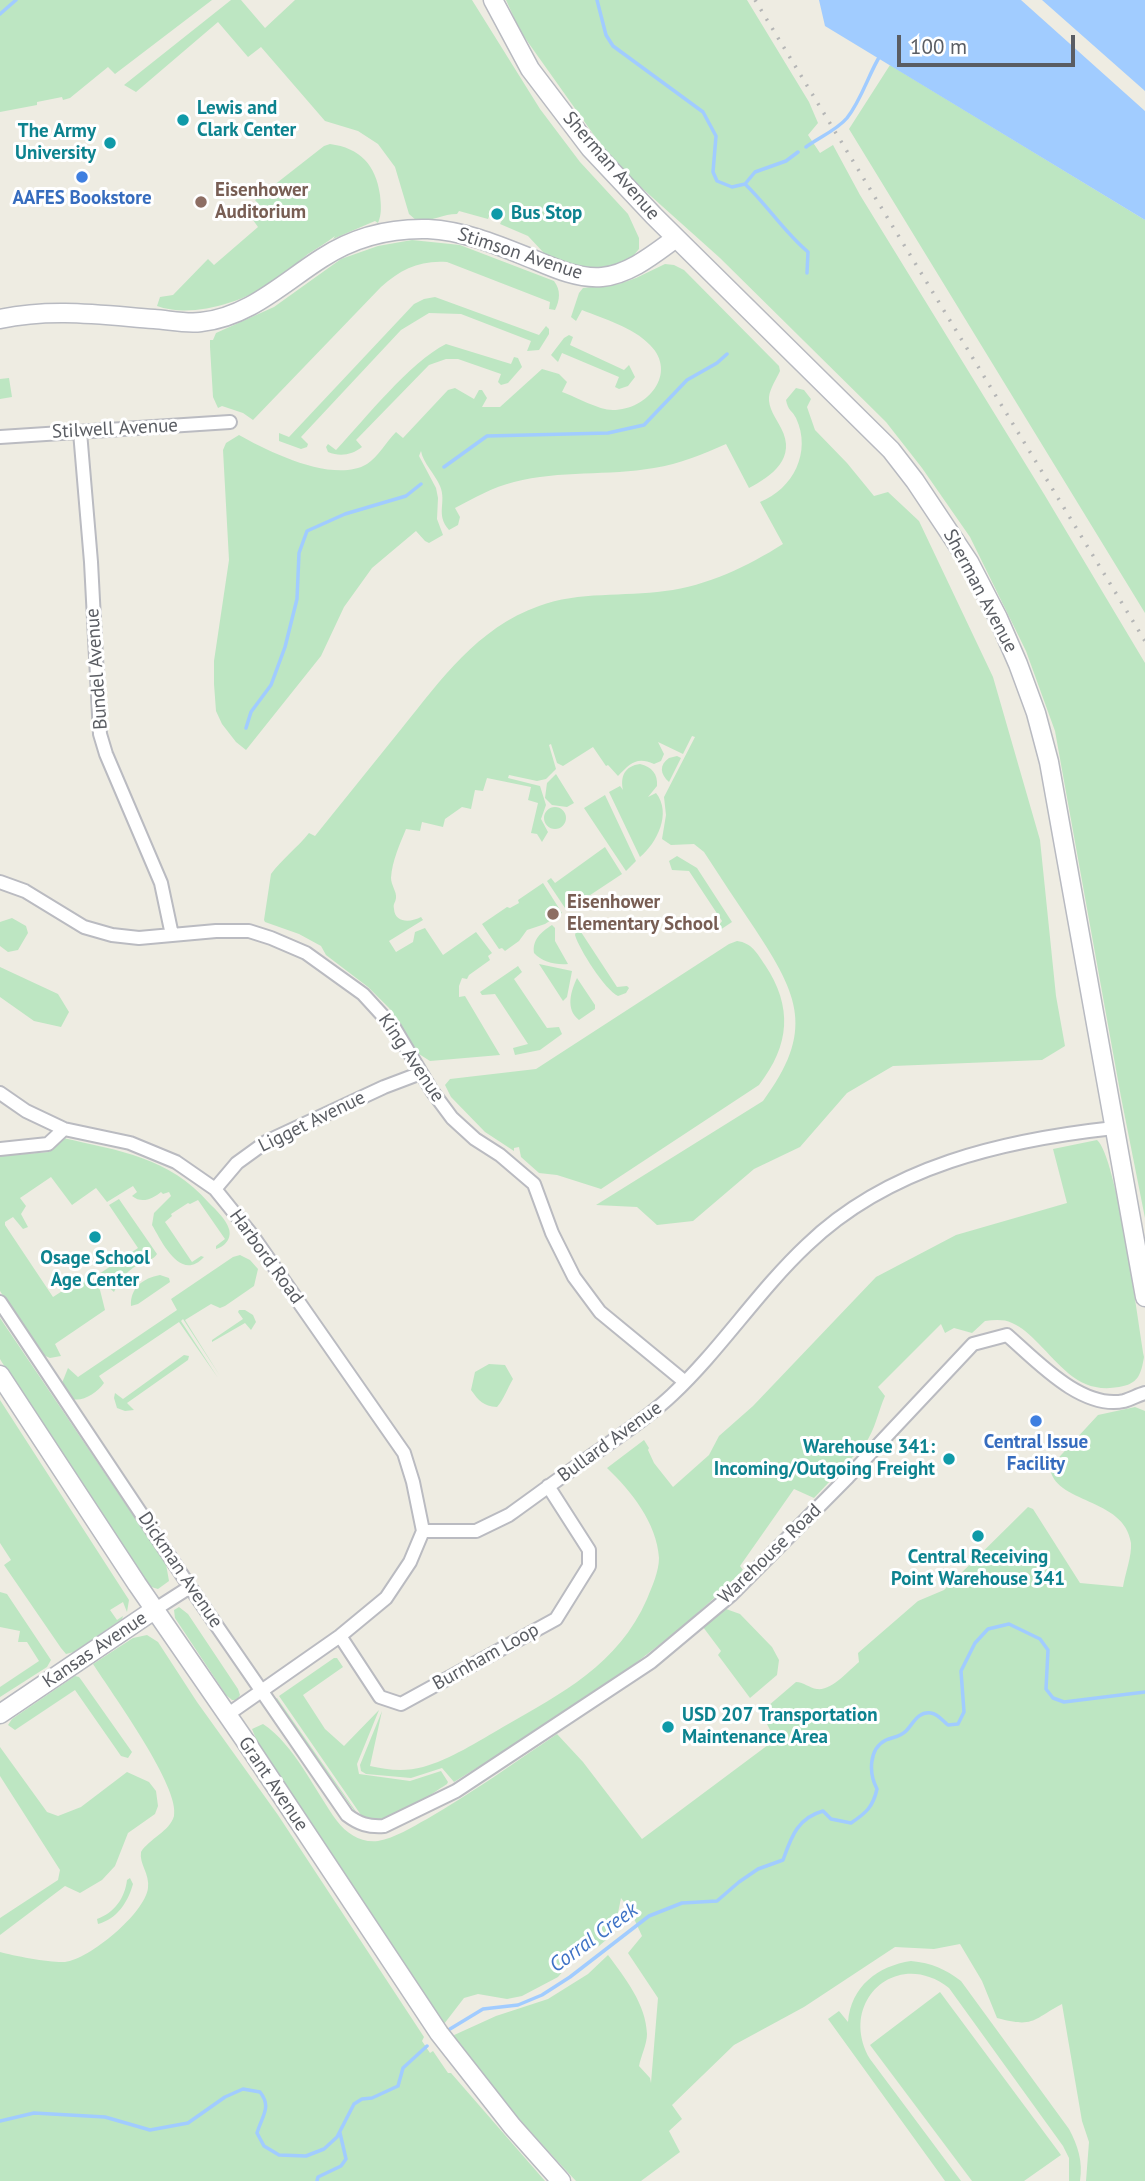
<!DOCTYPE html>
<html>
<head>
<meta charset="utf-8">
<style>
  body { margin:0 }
  #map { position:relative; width:1145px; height:2181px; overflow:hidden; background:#eeece2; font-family:"PT Sans",sans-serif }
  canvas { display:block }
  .scale { position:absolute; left:897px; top:35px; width:178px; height:32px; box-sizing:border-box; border:4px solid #5a5d63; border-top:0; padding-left:9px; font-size:21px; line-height:24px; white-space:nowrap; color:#5a5d63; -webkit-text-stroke:5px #fff; paint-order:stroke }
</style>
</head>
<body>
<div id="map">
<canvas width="1145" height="2181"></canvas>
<div class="scale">100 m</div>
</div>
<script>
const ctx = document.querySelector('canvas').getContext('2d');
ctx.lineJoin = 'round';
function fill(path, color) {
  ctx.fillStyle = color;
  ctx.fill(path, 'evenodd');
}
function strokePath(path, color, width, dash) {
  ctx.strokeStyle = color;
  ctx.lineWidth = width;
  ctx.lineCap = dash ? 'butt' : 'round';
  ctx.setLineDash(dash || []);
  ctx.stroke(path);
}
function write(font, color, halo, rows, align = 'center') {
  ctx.font = font + ' "PT Sans",sans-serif';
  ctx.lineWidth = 6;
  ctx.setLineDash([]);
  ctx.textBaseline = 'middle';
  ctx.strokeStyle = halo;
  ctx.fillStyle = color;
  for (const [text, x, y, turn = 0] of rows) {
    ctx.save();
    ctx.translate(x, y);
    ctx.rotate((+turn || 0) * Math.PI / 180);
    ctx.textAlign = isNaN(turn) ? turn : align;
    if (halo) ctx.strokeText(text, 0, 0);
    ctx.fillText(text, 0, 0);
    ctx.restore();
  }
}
fill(new Path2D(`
  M0,0H212L115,74L108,67L70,98L63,100L62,97L37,102V105L0,112Z
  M231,0H241L265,28L295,0H472L540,109L580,162L628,214L639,238V249C613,283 575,269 542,256L543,252L528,236L500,224L505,214L492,209L488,219L459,211L457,214C442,214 432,222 417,221L409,214L395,167L378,144L358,131L325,121L261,47L248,57L218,22L136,92L124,85Z
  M506,0H747L809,102L818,123L808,135L820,153L833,145L860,195L1044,494L1145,663V1218L1121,1097L1055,731L1026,651L970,537L922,468L886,422L720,258L624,172L596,138L520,31Z
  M890,65L1145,220V613L849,129Z
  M330,144C360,148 376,165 380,195C381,205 382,214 378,223L375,221L333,239L335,236C326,243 317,248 308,254C295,264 283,275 269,284C239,304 189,318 157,306L160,297L173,295L208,259L214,265L258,227L253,220L264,210L255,200L324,146Z
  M412,240L460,245L554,281C561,290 560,300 555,310L549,309L550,302L447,262C420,260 401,269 381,287L253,420L243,413L222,406L218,408L213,397L210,347V340H213L216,333L274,307L341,259L378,246Z
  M665,264L674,265L684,270L779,366L780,371C777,378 770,388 769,397C768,408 776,418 781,428C797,458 772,476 749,488L726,444C703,454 680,464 654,468C608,476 560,470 514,482C493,487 474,498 455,508L460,517L458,525L449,530C435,514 447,503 440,486C435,474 423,463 421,451L419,456L436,488L438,498L437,519L443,535L429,543L425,541L416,531L372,568L344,607L321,656L246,750L236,742L222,724L216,711L214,684V661L229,560L223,450L226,443L239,435C269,452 334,484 367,464C378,457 386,442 396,432L403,438L448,390L455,388L474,399L479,390H482L487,398L482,407H500L542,369L559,374L567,382L562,392C577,397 598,410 613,410C648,410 678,373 650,345C633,327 604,319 582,310L576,321L571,317L579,293L583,288L619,284L636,278Z
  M435,297L539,335L546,326L549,329V334L539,350L527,351L531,341L461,314L429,313L401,330L301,437L308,444L307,447L301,449L279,441V433L289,437L414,304L424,299Z
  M569,335L573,337L570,345L624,370L629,365L635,377L628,386L619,389L615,387L619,377L562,353L558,362L551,355L564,338Z
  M446,344L511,364L514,357L518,358L522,367L508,383L501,385L498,382L501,374L458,359H446L429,365L356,440L362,447C352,455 340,457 328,452L326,447L328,444L336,450C365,419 410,362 446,344Z
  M9,378L12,397L0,399V379Z
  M796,388L804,390L811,399L807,407L815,430L847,463L874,496L888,492L919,521L993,677L1040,840L1056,996L1065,1046L1042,1060L893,1066L847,1093L800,1147L754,1169L693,1221L657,1225L637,1207L596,1205L763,1101C815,1031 799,996 755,929C738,904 721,878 704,852L694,844L671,845L662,839L666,815L664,797L695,737L692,736L683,754L658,742L664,754L661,761L654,764C636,756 630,764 618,776L608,765L606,766L593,747L563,766L557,763L551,744L549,745L556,769L546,779L537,781L509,775L508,778L540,786L546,805L541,819L548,832L542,842L537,834L531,833L538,803L528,800L531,787L487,778L483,791L475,790L471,809L462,807L445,819L443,827L422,822L420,831L406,829C400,844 392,861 391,878C391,885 397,892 396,898C395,904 393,903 394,909C395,924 412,922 421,917L423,920L389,941L396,952L413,942L415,932L425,928L443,955L476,932L492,953L488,956L490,960L469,975L467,979L462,978L459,986V997L465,996L500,1055L430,1061L419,1054L389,1008L368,987L326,955L321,946L299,934L265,922L264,920L271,874C282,859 297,848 309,833L315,836C344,800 373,764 402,728C441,680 477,628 539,606C579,591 624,597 665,591C707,586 748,566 783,544L760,502C793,489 812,452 796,418C792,410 788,411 786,400Z
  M677,756L681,758L669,782C660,774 659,765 669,758Z
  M640,764C652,767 658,774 657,786L648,797L656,793C672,813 657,843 640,857L609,792L620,786L623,790C620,776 625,766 640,764Z
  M556,774L574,803L567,807L552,805L545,798L547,783Z
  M605,795L636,861L626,871L584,808Z
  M544 818a11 11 0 1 1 22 0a11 11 0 1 1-22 0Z
  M605,847L622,874L569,909L565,908L547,881L551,878L555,883Z
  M677,856L697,868L732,922L720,930L716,929L722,921L689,871L672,870L669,861Z
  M543,883L562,913L545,924L527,930L519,941L505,951L502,948L499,949L482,924L507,907L510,908L519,903L518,900Z
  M12,918L26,926L28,933L18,950L8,952L0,946V922Z
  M579,922L585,924L581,932L617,987L627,986L629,988L626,993L618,996C605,990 579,949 575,935Z
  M552,925L555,928V941L568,964C555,965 542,962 534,953C532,940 541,932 552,925Z
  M737,941C752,943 757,953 765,965C793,1007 790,1045 759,1085L601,1189L557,1175L539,1173L521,1157L519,1147L514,1148V1151L485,1132L451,1097L445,1085L450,1079L536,1069L729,944Z
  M539,964L572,971L567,997L563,1001Z
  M518,966L522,972L514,979L547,1028L559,1027L562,1034L540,1050L515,1055L513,1048L528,1044L495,994L482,995L480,992Z
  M0,967L58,994L69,1012L61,1027L34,1021L0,997Z
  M577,978L595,1005V1009L579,1020C565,1009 571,991 577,978Z
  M63,1138C120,1151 169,1157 209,1203C216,1210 226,1219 229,1229C232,1239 224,1247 216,1249V1246L225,1239L198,1200L190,1204L188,1203L171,1214L172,1216L165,1222L192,1262L201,1256L204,1257C181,1282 163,1244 152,1225L154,1213L171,1196L169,1192L163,1194L161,1192C152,1199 142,1204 132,1196L137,1192L133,1186L107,1202L96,1188L72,1205L51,1177L20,1198L26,1206L21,1214L28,1227L23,1229L13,1217L5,1222V1225L53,1297L87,1275L90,1280L93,1279L100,1290L105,1310L55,1344L61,1356L50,1358L41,1354L0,1291V1156L49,1152Z
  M1097,1140C1117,1157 1138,1322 1144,1357C1141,1375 1138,1384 1119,1387C1080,1394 1063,1368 1038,1343C1030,1335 1022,1327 1012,1323C1004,1319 994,1320 985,1321L972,1333L954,1328L945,1333L941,1324L878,1387L885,1396C878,1412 875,1430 865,1444L814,1498L794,1489L740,1566L743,1570C659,1656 556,1720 454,1782L442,1768L411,1778L366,1774L361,1771L360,1765L382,1711L370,1766C387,1770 405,1772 423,1767C449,1760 479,1741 503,1727C562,1693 618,1665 647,1599C652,1587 659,1571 659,1558C657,1523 631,1491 607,1468L644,1440L649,1448L648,1450L654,1463L673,1487L709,1455L719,1436L753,1406L876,1277L956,1235L1067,1203L1053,1149Z
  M119,1199L157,1254C153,1260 149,1259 142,1263C129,1268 119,1280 114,1292L96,1276L138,1248L109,1205Z
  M240,1255L250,1260L258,1269L254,1286L225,1306L220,1308L211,1304L185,1320L220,1376L183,1319L181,1321L218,1378L179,1322L99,1376L104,1383C97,1393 83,1402 72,1399L62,1383L68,1368L78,1377L177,1310L171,1299L233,1257Z
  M160,1275L169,1278L170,1282L138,1304L131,1306C130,1288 143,1278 160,1275Z
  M239,1310H245L253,1315L256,1322L251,1330L245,1323L212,1342V1340L243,1319L238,1312Z
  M0,1318L166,1564L169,1581L158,1589L148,1586L20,1392L0,1359Z
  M184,1355L189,1356L188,1360L127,1403L134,1410L125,1411L117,1408L114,1398L115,1393L123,1399Z
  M489,1364L505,1365L513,1379C507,1389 504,1399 497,1407C483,1406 479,1401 471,1390L475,1372Z
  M0,1400L129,1600L127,1612L123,1602L110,1610L117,1620L123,1616L122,1619L74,1652L66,1654L61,1648L4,1565L11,1560L0,1543Z
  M1135,1407L1145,1411V2181H1086L1089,2142L1082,2121L1062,2004C1032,2020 1034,2028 997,2018L982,1981L960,1944L934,1949L895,1947L804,2007L734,2045L672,2105L682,2119L669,2131L680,2152L641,2181H576C532,2134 490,2088 452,2036L496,2016L548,1999L588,1974L608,1955C625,1978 646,2004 647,2034C647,2044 641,2056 639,2066L650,2078L651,2083L658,1998L628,1953L642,1936L630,1910L621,1898L614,1933L599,1946L575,1957L558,1977L522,1996L507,1999L478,1994L464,1998L444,2024L258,1744L252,1729L263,1724C294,1744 315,1791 337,1821C347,1834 361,1843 378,1841C395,1838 412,1827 427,1819C472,1793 514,1763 557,1734L583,1762L642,1839L768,1745L772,1734L761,1712L796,1682C804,1682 809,1688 817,1689C832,1691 848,1671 859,1662L858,1653L918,1601L944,1590L1028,1507L1033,1509L1080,1583L1123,1587C1125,1574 1132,1556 1131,1543C1125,1497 1053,1504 1050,1467L1098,1415Z
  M0,1592L7,1594L51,1660L47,1667L0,1697V1687L39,1661L27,1642H18L20,1631L0,1627Z
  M179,1607L188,1614L238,1689L240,1695L237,1700H232L226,1695L175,1618L174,1610Z
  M726,1609L740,1614L772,1647L779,1660L777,1675L750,1698L718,1655L721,1651L703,1627L720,1611Z
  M147,1635L158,1642L197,1702L278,1815L424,2037L422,2041L430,2053L433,2051L448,2073H451L545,2181H0V1952C14,1956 52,1963 65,1962C90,1959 145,1913 148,1888C150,1874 139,1864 141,1852C149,1839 170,1831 174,1816C181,1788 111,1692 93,1664L133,1638Z
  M334,1658H337L343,1667L303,1695L325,1729L344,1746L379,1710L357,1764L359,1774L410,1781L441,1771L448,1782L447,1784C426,1797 385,1831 361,1815L279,1696Z
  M75,1676L79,1677L82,1681L132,1752L128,1758L121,1756L75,1690L15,1730L8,1725L12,1719Z
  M277,1698L359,1816H358L282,1709L273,1700Z
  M0,1747L47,1812L58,1816L81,1807L127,1772L149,1782L156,1791L158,1806L155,1814L128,1833L115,1866L102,1880L80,1893L65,1886L0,1935V1918L58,1880L60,1870L0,1776Z
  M130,1878L133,1884C128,1902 117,1919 98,1924L97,1919C114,1913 125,1898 127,1880Z
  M911,1961C932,1963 945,1969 961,1981L1069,2129C1078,2146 1083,2161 1080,2181H1069V2158L1063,2146L949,1988C897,1947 837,2002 870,2059L961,2181H945L828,2019L839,2011L848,2022C851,1986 878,1966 911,1961Z
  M940,1992L1061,2155L1024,2181H972L870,2045Z`), '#bde6c2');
fill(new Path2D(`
  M819,0H1021L1145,111V220L825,26Z
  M1042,0H1145V91Z`), '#a1ccff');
strokePath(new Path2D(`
  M597,0L606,35L613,46L703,112L716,136L713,172L717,181L732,187L745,184L755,172L786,161L798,152
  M0,14L16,0
  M806,147C818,138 837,130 847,118C862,99 868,75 881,54
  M745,184C768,206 784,232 808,252L807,273
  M444,467L487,436L608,433L644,425L687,380L717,363L727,354
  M246,728L251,712L271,685L285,647L297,599L299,553L307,531L345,514L406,496L421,484
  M450,2029L483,2009L518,2005L542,1995L570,1977L649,1916L682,1903L717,1901L739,1882L758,1869L783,1860C791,1838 797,1818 823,1811L831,1819L851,1823C866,1813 873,1807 877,1789C869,1774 868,1749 886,1740C893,1737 900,1737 906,1731C913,1724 918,1711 931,1713C938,1714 943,1721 948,1725L958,1724L964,1712L961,1671L975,1643L988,1629L1009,1624L1040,1639L1048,1650L1046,1689L1053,1698L1064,1702L1145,1692
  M0,2121L34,2113L105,2117L150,2130L188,2123L225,2097L243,2089L260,2092C272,2107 262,2116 257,2133L264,2146L279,2155L306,2156L324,2149L337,2137L354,2104L362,2099L372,2098L398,2086L403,2068L427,2046
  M317,2181L318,2177L341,2166L346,2159L340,2133`), '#a1ccff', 3.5);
const street = new Path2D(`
  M80,432L91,562L100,734L106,754L161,883L172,935
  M0,437L230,422
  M0,882L25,891L84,927L112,935L139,938L216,931H249L271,938L306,953L363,994L395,1029L432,1091L452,1118L475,1139L500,1155L534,1184L552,1233L574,1277L600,1312L685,1382
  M0,1093L26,1111L64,1129L130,1143L176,1162L215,1189L252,1235L404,1453L413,1482L423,1531L410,1562L386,1598L340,1636L227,1715
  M0,1149L48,1144L64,1129
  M215,1189L237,1163L266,1142L384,1087L421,1073
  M0,1302L190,1587L347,1815C359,1824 368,1827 384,1826L456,1791L651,1662L731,1595L848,1477L973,1344L1007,1335C1036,1360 1081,1410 1124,1401C1131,1399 1138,1395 1145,1393
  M423,1531H476L509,1515C541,1492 572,1469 604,1447C628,1430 651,1415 672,1395C721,1349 758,1291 807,1245C889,1166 1004,1140 1114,1128
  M154,1610L190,1587
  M340,1636L380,1697L401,1704L556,1619L589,1566V1550L548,1486`);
const secondary = new Path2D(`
  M493,0L530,69L590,148L654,216L891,450L915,481L969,562L998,618L1018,664L1036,713L1049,762L1145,1297
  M0,319C52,308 101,315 154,319C169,320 186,324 201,322C249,317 284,282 322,258C354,237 391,228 428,229C466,231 500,246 535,260C556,269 579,279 602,277C630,274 654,254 676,238
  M0,1375L137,1584L244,1739L439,2033L512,2126L561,2181
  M0,1714L154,1610`);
strokePath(street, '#babbc1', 16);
strokePath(secondary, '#b8bac1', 21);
strokePath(street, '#fff', 12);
strokePath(secondary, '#fff', 18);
strokePath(new Path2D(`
  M755,0L1145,641`), '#b5b6b6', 3.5, [2, 9]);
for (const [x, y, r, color] of [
  [183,120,7,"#0f9aa8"],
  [110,143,7,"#0f9aa8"],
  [82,177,7,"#3f7fe0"],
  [201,202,7,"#8d6e63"],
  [497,214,7,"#0f9aa8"],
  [553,914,7,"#8d6e63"],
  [95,1237,7,"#0f9aa8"],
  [1036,1421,7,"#3f7fe0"],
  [949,1459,7,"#0f9aa8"],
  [978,1536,7,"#0f9aa8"],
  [668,1727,7,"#0f9aa8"]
]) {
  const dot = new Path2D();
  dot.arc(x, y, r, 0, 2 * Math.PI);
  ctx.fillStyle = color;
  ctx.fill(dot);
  strokePath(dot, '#fff', 2.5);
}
write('bold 19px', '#0d838f', '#fff', [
  ["Lewis and",197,109],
  ["Clark Center",197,131],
  ["The Army",96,132,"right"],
  ["University",96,154,"right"],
  ["Bus Stop",511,214],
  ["Osage School",95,1259,"center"],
  ["Age Center",95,1281,"center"],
  ["Warehouse 341:",935,1448,"right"],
  ["Incoming/Outgoing Freight",935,1470,"right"],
  ["Central Receiving",978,1558,"center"],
  ["Point Warehouse 341",978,1580,"center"],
  ["USD 207 Transportation",682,1716],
  ["Maintenance Area",682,1738]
], 'left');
write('19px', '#5a5d63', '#fff', [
  ["Sherman Avenue",611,166,49],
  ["Stimson Avenue",520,254,18],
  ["Stilwell Avenue",115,429,-3],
  ["Sherman Avenue",980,591,62],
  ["Bundel Avenue",97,669,-94],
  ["King Avenue",411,1058,56],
  ["Ligget Avenue",312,1122,-26],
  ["Harbord Road",266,1257,54],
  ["Bullard Avenue",610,1442,-36],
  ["Warehouse Road",770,1554,-44],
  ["Dickman Avenue",180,1570,56],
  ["Kansas Avenue",95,1650,-34],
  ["Burnham Loop",486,1657,-29],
  ["Grant Avenue",273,1784,56]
]);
write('bold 19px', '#785e54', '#fff', [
  ["Eisenhower",215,191],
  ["Auditorium",215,213],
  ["Eisenhower",567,903],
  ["Elementary School",567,925]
], 'left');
write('bold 19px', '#366cbe', '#fff', [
  ["AAFES Bookstore",82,199],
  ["Central Issue",1036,1443],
  ["Facility",1036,1465]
]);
write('italic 21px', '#3f73c6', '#fff', [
  ["Corral Creek",594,1938,-36]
]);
</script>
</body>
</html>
